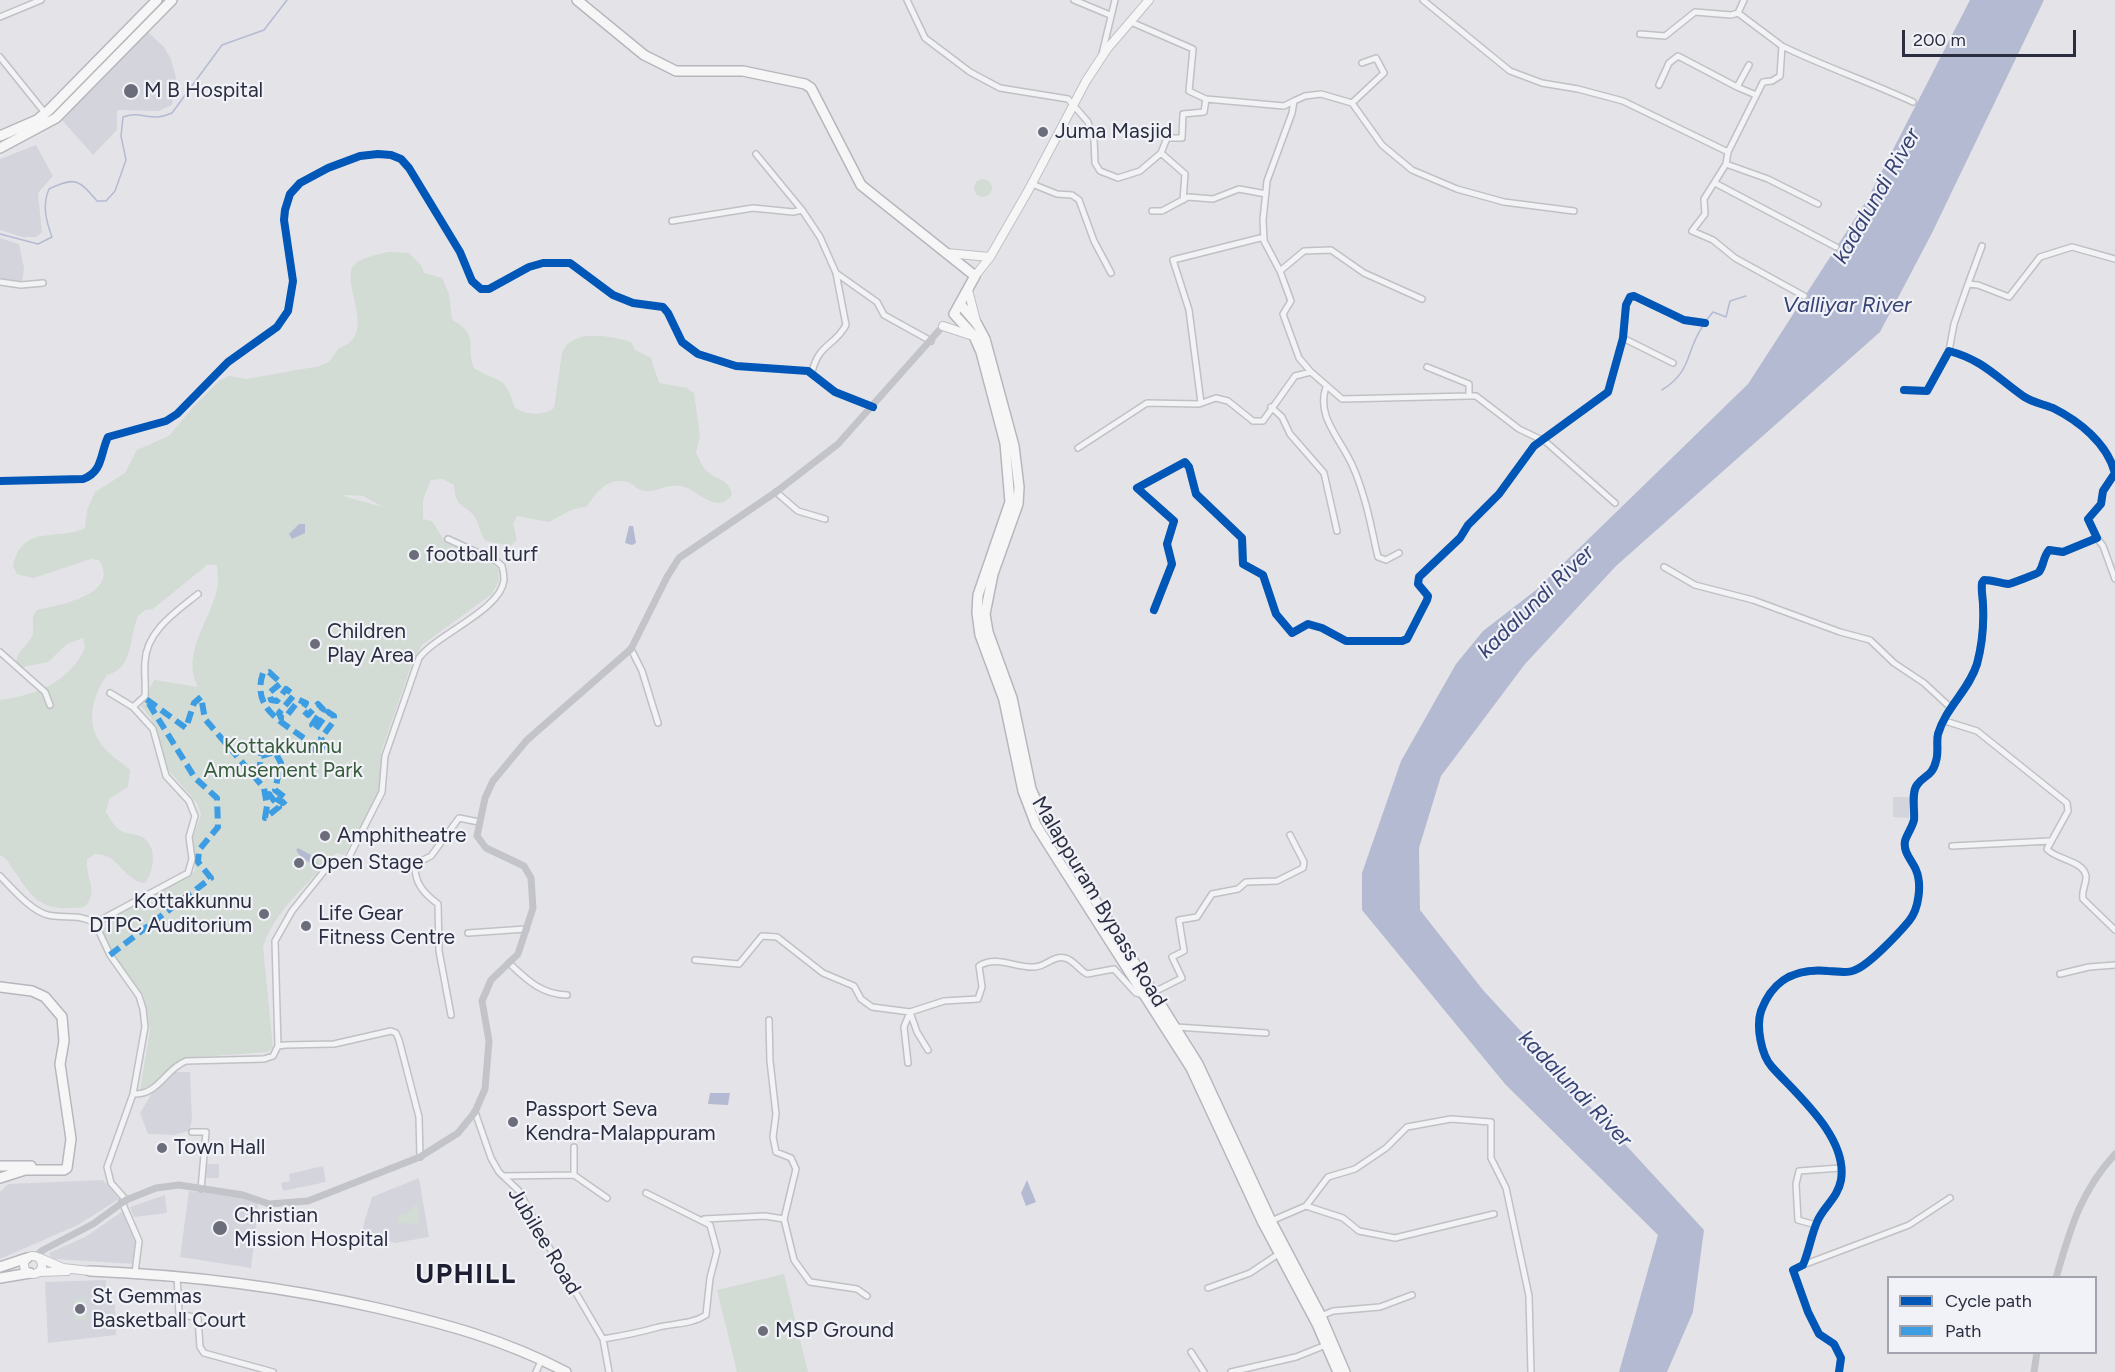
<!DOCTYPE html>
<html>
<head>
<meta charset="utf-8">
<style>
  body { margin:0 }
  #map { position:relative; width:2115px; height:1372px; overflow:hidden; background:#e4e4e8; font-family:Figtree,sans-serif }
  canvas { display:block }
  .legend { position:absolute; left:1887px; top:1276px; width:210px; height:78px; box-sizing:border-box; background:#f1f2f7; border:2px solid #a2a3ae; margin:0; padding:8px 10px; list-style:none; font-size:18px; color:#2b2d41 }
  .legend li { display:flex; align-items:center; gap:12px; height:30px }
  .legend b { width:30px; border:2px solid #a2a3ae }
  .scale { position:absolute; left:1902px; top:30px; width:174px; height:27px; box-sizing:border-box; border:3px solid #2b2d41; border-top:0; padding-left:8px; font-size:18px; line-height:21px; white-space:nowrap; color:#2b2d41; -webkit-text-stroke:4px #f1f2f7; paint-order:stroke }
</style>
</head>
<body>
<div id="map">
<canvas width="2115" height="1372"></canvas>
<ul class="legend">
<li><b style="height:8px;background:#0057b8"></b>Cycle path</li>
<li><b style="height:8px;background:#3d9de3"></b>Path</li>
</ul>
<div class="scale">200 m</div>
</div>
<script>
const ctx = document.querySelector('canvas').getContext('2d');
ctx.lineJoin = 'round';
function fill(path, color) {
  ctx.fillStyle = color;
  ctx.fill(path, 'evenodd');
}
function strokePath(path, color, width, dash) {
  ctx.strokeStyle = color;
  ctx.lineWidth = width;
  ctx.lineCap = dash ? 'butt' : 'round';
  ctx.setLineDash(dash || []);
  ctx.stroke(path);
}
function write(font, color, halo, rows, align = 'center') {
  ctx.font = font + ' Figtree,sans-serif';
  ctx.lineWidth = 4.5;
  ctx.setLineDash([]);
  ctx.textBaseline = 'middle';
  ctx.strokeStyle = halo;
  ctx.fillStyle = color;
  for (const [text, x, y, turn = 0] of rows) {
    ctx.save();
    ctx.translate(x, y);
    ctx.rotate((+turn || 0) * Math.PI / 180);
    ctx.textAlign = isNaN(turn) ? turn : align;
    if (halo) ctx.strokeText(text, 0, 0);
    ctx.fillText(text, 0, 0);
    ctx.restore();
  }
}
fill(new Path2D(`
  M146,30L164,47L171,59L176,77L172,105L159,111L117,110V130L93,155L62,120Z
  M36,145L53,176L38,193L42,232L36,237H22L0,230V159Z
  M0,238L19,244L24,268L22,283L0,279Z
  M1893,797H1910L1909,818L1893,817Z
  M174,1072H190L192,1120L189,1131L174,1135L148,1134L140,1113L154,1090Z
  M206,1164H219V1178H206Z
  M323,1166L326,1182L283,1191L281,1183L290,1181L289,1174Z
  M419,1178L429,1237L395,1243L362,1230L372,1197Z
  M103,1180L119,1199L78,1225L0,1259V1192L8,1184Z
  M189,1191L259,1199L251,1268L180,1257Z
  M165,1195L167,1213L134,1217L130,1207Z
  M123,1211L137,1245L135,1264L53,1259L51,1257L49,1253L85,1237Z
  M106,1280V1303L115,1304L116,1335L48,1343L45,1282Z`), '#d4d5dc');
fill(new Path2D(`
  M974 188a9 9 0 1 1 18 0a9 9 0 1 1-18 0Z
  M389,252L409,253L421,265L424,273L442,278L449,294L452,320C480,334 465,346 474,368C500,385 504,372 515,408C527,415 543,416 554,408L562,353C572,328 611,336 631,342L635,350L651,358L659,383L687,388L694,393L700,436L696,453C699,458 702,467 707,471C716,481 728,477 732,494C717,517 699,489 680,486C668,483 656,493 644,491C638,490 633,484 628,482C607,477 597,492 587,506L571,510L549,522L517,516L513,524L517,540L510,546L485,541C481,534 479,527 476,519C467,503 455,511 454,485L443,479L431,480L423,500V519L432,521L442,537L452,546L490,561L498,569L499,581L492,594L422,645L413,660L381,752V786L372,809L344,855L336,853C311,881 274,911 263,947L273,1048L267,1052L184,1058L158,1081L140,1091L150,1029L144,996L112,954L97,923L159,893L195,871L192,839L201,815L197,803L165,766L160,742L151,718L141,706L154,680L198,687C181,656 208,623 216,593C219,584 218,575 217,565H207L153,609L145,610L138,616C129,636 134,669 107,675C92,696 84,727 105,749C112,757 122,762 130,770L128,787L109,799L106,812C110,818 114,827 121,831C127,834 134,834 140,836C158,844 155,870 145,883C122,880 119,853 95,854L87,859C85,878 100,892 84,907C34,913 32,895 6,859L0,855V700C34,696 72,681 85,647L83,638L67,644L48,662L23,667L16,663C18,648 31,644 33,633C34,623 30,619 37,610C59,605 121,595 99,560L91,559L33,578L17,574L13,566C23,523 55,542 85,528L87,510L95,492L125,473L137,450L169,436L193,407L220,380L229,376L246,379L320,366L329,362L339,348C380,335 339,283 354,265C362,257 379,254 389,252ZM345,495L363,496L383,507L343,496Z
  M418,1202L419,1225L397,1222L398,1215L407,1213Z
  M784,1274L808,1372H737L717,1290Z
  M85,1298L87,1319L75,1320L73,1299Z`), '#d2dbd4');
fill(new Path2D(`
  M1970,0H2044L1932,233L1880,332L1616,566L1525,664L1441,776L1419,848L1420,910L1483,990L1704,1230L1693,1312L1667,1372H1619L1658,1235L1505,1084L1362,910V873L1401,761L1456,664L1483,631L1536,590L1748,384L1867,200Z
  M299,524H305V533L292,539L289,534Z
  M629,526H633L636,543L632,545L625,543Z
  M298,848L311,855L318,864C308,864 301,858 296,850Z
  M710,1093H730L728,1105L708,1104Z
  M1027,1180L1036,1202L1026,1206L1021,1193Z`), '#b4bad2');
strokePath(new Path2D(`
  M0,234L38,244L52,237C46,221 42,205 49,189C76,176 79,180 97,201H106L115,191L126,160L121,136L123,117C143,110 150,123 172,113L222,45L264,30L287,0
  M1705,322L1713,312L1726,317L1730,301L1746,296
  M1662,390C1693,371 1685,351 1703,326`), '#b4bad2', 1.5);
const street = new Path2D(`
  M907,0L925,38L970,72L1000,88L1068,99L1088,122L1094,139L1095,163L1100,171L1118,178L1140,171L1161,153L1185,174L1183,200
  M1074,0L1110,15
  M1423,0L1510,71L1542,83L1578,89L1623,101L1728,152
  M1744,0L1738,13L1782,46L1780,76L1772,81L1763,82L1728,152L1726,164L1704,199L1705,214L1692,231L1713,240L1735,258L1804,296
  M0,17L41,0
  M1131,22L1193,49L1189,91L1206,99L1204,112L1183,114L1182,138H1167L1161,153
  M1640,34L1665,36L1695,12L1731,15L1738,13
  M1782,46C1825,67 1870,82 1913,102
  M1102,54L1115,0
  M0,57L45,113
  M1659,85L1669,63L1678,56L1737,87L1756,95
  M1737,87L1749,65
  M1206,99L1284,106L1294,101
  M1352,103L1384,73L1376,58L1362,63
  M756,154L802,210L820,237L836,273L846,325C834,347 819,343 812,372
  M1726,164L1768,179L1818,204
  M1715,183L1836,247
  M1032,184L1057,194L1072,195L1079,200L1094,241L1111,273
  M1152,211H1162L1188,197L1213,199L1239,189L1266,194
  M672,221L753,208L793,212L802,210
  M1280,271L1304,251L1331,250L1364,273L1422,299
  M836,273L877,302L884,315L931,341
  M0,282L21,285L43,283
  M1968,284L1982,246
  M1623,338L1673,363
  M1949,351L1954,324L1968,284L1978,285L2009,297L2040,257L2072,247L2115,259
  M1427,367L1469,384V396H1476L1519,429L1546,442L1615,503
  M1311,372L1299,358L1283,314L1291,301L1280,271L1264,241L1263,220L1267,181L1292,113L1294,101L1305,96L1321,94L1352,103L1382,145L1412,170L1457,189L1504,202L1574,211
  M1326,387C1317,413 1335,433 1347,455C1354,467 1360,484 1364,498C1370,517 1373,537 1378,557L1386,560L1399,553
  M1201,403L1189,310L1173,260L1264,237
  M1271,407L1282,417L1290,434L1324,473L1337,531
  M1078,448L1147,403L1199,404L1216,398L1228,401L1253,421H1263L1295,376L1311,372L1342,399L1469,396
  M776,492L798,511L825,519
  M2097,538L2103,546L2115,579
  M1664,567L1695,585L1753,600L1840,632L1870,640L1894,663L1924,683L1951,708
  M1154,610L1172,564L1167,544L1174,521L1137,488L1185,462L1189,467L1196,494L1242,538L1243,564L1263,575L1276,614L1292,633L1308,624L1322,628L1346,641H1402L1407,639L1427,600L1428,596L1418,584L1419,577L1460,538L1468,525L1499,494L1534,446L1608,392L1623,338L1626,305L1630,297L1634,296L1684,320L1705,323
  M631,649L642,671L658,723
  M0,652L45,692L50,705
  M133,707L145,696C146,684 144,673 145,662C146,631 177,611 198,594
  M1945,721L1977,731L2067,803L2068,811L2047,849C2056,860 2083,860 2086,876C2087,883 2081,891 2083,899L2115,930
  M1952,846L2050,841
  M0,876C12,888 31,911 48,915C67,919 76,913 95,923
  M95,923L188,873L192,859L189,837L195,816L189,801L166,776L153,729L133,707L110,693
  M95,923L110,955L139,996L143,1009L145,1027L133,1094L107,1167L111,1183L126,1200
  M468,933L526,929
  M695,960L739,964L762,936L777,937L823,973L854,986L861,999L872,1007L910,1012L944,1001L978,999L982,987L979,966C996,955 1016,968 1034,967C1046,967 1053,955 1065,958C1074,960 1079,970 1087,974L1114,969L1136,993L1143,995
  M509,963C527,980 541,994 567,995
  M2060,974L2089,967L2115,965
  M1152,993L1182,978L1172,957L1184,951L1179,920L1197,917L1212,894L1238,889L1246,882L1277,881L1303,868L1304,862L1290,835
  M451,1015L439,951L438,904C423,893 414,882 415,864L431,856L459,818L479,822
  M769,1020L770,1061L776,1114L773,1137L776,1152L791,1158L796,1169L784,1219
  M1176,1027L1266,1033
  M278,1046L275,941L292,911L329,865L341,866L349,857L382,792L385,756L419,658C437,634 501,610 504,580C504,576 503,570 502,566L496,561L448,539
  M908,1063L904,1027L910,1012L917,1032L928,1050
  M133,1094C159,1095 165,1069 186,1061L264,1059L273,1056L278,1046L285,1045L334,1044L391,1031L396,1033L399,1040L419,1117L420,1157
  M475,1112L491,1158L499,1172L519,1191L543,1237L603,1339L609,1372
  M192,1132H206L201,1189
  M574,1175V1147
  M503,1176L574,1175L607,1198
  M122,1202L139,1241L135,1273
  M1306,1206L1343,1218L1359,1231L1395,1238L1494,1214
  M704,1219L765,1216L784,1219L794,1260L810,1282L857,1289L867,1296
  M1271,1221L1306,1206L1328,1177L1355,1169L1386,1148L1407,1127L1451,1119L1491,1122V1158L1506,1188L1529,1296L1531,1372
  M1816,1225L1798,1220L1796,1184L1799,1171L1840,1168
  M1803,1265L1909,1225L1950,1198
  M177,1276L179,1314L198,1318L200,1347L204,1353L273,1372
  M1208,1288L1250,1273L1280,1253
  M1321,1316L1333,1311L1380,1307L1412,1295
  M603,1339C621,1336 638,1333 655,1328C672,1323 691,1325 706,1315L710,1278L717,1251L710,1225L646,1193
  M1191,1352L1204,1372
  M536,1372L542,1359
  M1231,1372L1296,1357L1326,1345
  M1839,1372L1841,1358L1834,1344L1819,1334L1808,1312L1793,1270L1803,1265C1809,1251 1811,1236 1817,1222C1823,1207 1838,1198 1841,1180C1848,1137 1797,1095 1772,1067C1761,1055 1756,1026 1761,1011C1773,979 1796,968 1828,971C1837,971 1847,974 1855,970C1869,965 1899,933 1909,921C1919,909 1922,884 1916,870C1912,860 1903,853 1905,841C1907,834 1912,828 1914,820C1915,810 1911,793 1917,785C1925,774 1932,777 1936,761C1939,752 1936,742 1938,734C1946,707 1969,690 1977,664C1982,645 1984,624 1983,605C1983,598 1981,591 1982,583L1984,580C1992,580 2000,583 2008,584C2010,584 2037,574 2039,572C2044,565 2043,557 2049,550L2063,552L2097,538L2088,519L2101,504L2103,491L2115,473C2107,443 2079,421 2053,408C2043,404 2031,402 2023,396C1996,377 1983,360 1949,351L1927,391L1904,390`);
const primary = new Path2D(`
  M946,253L990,257
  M975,276L990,257L1028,191L1086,81L1107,49L1149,0
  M968,290L976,321
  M943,326L973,336
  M24 1265a9 9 0 1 1 18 0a9 9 0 1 1-18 0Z
  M40,1258L63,1268L90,1271
  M39,1272L67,1271`);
const highway = new Path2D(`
  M577,0L644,55L676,71H743L805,84L811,88L861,185L975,276L954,314L974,336L981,352L1005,443L1010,502L978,595L977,613L980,635L1004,700L1023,791L1036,825L1058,860L1191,1068L1263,1223L1317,1324L1338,1372
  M0,136L37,120L49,110L157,0
  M0,148L56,118L172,0
  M961,305L977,324L985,339L1014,446L1019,487L1018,504L993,574L985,614L988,632L1012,698L1031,789L1046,822L1198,1064L1271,1221L1321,1316L1345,1372
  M0,987L32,991L45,997L62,1017L64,1041L60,1064L71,1139L67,1168L64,1170H25L0,1178
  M0,1166H31
  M0,1267L27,1258
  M90,1271C189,1275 280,1286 377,1308C446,1324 503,1339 566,1372
  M0,1278L30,1273`);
strokePath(street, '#c1c1c5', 8);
strokePath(primary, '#c0c1c6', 10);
strokePath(highway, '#b6b7bd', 12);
strokePath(street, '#f2f3f5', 5);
strokePath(new Path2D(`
  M0,481L83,479C103,472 100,454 108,437L166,421L177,414L228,362L277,327L288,311L293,281L284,220L285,210L290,194L300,183L328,168L360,156L378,154L391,155L401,159L409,168L460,252L472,281L481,289H489L529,267L543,263H570L613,295L633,303L663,307L668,313L682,342L698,354L736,366L808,371L835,392L873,407
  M36,1256L43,1250L93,1224L126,1200L156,1188L179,1185L243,1195L269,1204L308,1201L420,1157L458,1133L475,1112L485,1089L489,1041L482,1001L491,980L518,954L533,908L531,878L524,866L486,848L477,836L485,798L493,781L527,740L631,649L667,577L679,558L776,492L838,444L943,326
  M2056,1278C2070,1230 2080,1192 2115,1154
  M2034,1372L2037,1352`), '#c3c4ca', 7);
strokePath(primary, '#f6f6f7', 8);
strokePath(highway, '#f6f6f7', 9);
strokePath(new Path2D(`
  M269,672L281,683L269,693L271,700L277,701L286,689L294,695L279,713L281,718H285L299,700L306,703L302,709L308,715L318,704L323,709L312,725L315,730L328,712L334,716V721L321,738L324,745L320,750H314C310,746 309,742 305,739C283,722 251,709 263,673Z
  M110,955L211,878L198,862L199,850L218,827L217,798L195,778L146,699L186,728L194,703L201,697L205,719L264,788L267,806L265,818L279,807L269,794L283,803L287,799L275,790L281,763L275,752L261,756L259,773L252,777`), '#3d9de3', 6, [12, 6]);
strokePath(new Path2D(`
  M0,481L83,479C103,472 100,454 108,437L166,421L177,414L228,362L277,327L288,311L293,281L284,220L285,210L290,194L300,183L328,168L360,156L378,154L391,155L401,159L409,168L460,252L472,281L481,289H489L529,267L543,263H570L613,295L633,303L663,307L668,313L682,342L698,354L736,366L808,371L835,392L873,407
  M1154,610L1172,564L1167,544L1174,521L1137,488L1185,462L1189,467L1196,494L1242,538L1243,564L1263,575L1276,614L1292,633L1308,624L1322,628L1346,641H1402L1407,639L1427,600L1428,596L1418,584L1419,577L1460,538L1468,525L1499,494L1534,446L1608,392L1623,338L1626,305L1630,297L1634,296L1684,320L1705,323
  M1839,1372L1841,1358L1834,1344L1819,1334L1808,1312L1793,1270L1803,1265C1809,1251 1811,1236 1817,1222C1823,1207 1838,1198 1841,1180C1848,1137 1797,1095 1772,1067C1761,1055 1756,1026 1761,1011C1773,979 1796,968 1828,971C1837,971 1847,974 1855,970C1869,965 1899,933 1909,921C1919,909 1922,884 1916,870C1912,860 1903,853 1905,841C1907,834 1912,828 1914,820C1915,810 1911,793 1917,785C1925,774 1932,777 1936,761C1939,752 1936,742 1938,734C1946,707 1969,690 1977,664C1982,645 1984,624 1983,605C1983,598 1981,591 1982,583L1984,580C1992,580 2000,583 2008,584C2010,584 2037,574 2039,572C2044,565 2043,557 2049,550L2063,552L2097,538L2088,519L2101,504L2103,491L2115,473C2107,443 2079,421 2053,408C2043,404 2031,402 2023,396C1996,377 1983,360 1949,351L1927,391L1904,390`), '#0057b8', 8);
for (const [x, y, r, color] of [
  [131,91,8,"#6c6d7b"],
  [1043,132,6,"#6c6d7b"],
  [414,555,6,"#6c6d7b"],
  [315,644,6,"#6c6d7b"],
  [325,836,6,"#6c6d7b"],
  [299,863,6,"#6c6d7b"],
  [264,914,6,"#6c6d7b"],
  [306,926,6,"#6c6d7b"],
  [513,1122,6,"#6c6d7b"],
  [162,1148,6,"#6c6d7b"],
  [220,1228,8,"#6c6d7b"],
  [80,1309,6,"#6c6d7b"],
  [763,1331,6,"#6c6d7b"]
]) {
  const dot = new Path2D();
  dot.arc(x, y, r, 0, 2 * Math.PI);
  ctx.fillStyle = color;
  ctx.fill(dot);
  strokePath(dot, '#f1f2f7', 2);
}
write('21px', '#2b2d41', '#f1f2f7', [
  ["M B Hospital",144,91],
  ["Juma Masjid",1055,132],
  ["football turf",426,555],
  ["Children",327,632],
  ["Play Area",327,656],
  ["Amphitheatre",337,836],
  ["Open Stage",311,863],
  ["Kottakkunnu",252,902,"right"],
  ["DTPC Auditorium",252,926,"right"],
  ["Life Gear",318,914],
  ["Fitness Centre",318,938],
  ["Passport Seva",525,1110],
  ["Kendra-Malappuram",525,1134],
  ["Town Hall",174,1148],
  ["Christian",234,1216],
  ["Mission Hospital",234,1240],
  ["St Gemmas",92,1297],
  ["Basketball Court",92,1321],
  ["MSP Ground",775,1331]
], 'left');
write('21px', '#385c3b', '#f1f2f7', [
  ["Kottakkunnu",283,747],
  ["Amusement Park",283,771]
]);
write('21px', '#2b2d41', '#f1f2f7', [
  ["Malappuram Bypass Road",1099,902,59],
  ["Jubilee Road",544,1241,59]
]);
write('italic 22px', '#364273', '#f1f2f7', [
  ["kadalundi River",1877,196,-60],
  ["Valliyar River",1847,306],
  ["kadalundi River",1536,602,-44],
  ["kadalundi River",1575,1089,46]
]);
ctx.letterSpacing = '1.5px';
write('bold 27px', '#1d1e32', '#f1f2f7', [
  ["UPHILL",466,1275]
]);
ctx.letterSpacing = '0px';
</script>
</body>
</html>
